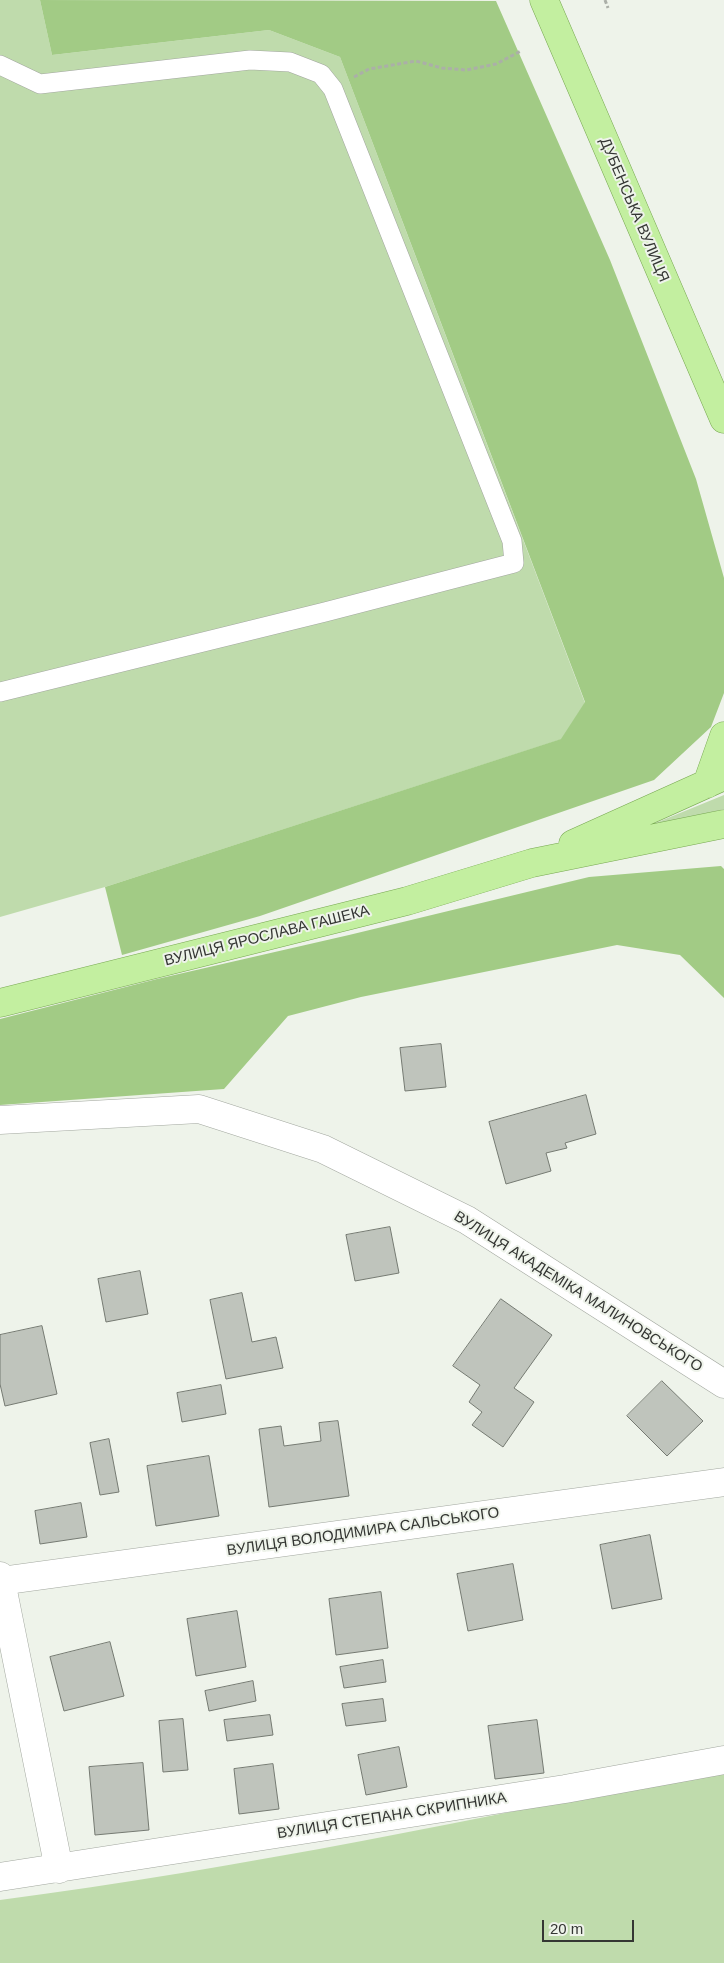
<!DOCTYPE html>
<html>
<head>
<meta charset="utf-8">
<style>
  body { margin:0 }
  #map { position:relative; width:724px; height:1963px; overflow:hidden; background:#eef3ea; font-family:Helvetica,sans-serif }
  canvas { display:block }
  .scale { position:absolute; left:542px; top:1920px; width:92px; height:22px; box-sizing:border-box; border:2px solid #343633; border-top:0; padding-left:6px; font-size:15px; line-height:18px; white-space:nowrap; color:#343633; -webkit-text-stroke:4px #eef3ea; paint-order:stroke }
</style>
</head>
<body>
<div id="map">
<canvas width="724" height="1963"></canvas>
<div class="scale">20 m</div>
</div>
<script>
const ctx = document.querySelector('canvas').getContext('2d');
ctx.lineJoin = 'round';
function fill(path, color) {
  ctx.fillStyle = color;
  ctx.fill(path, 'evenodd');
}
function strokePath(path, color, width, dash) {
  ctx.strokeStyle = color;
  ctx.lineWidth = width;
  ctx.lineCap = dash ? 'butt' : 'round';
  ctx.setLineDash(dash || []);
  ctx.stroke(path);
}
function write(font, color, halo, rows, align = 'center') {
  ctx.font = font + ' Helvetica,sans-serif';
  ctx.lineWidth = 4;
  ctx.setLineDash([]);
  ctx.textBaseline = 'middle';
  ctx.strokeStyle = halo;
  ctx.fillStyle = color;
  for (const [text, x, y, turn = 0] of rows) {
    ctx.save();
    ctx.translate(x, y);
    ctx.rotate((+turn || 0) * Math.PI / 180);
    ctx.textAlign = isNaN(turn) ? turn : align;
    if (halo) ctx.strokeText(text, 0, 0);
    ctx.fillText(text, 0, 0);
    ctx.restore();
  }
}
fill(new Path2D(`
  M0,0H40L52,55L269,30L340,57L585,703L562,739L105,887L0,917Z
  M724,795V809L636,831Z
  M724,1768V1963H0V1900C243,1868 484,1818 724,1768Z`), '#bfdbac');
fill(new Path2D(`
  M40,0L496,1L610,260L696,479L724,578V693L711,727L654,780L260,916L122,955L105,887L561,739L585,702L340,57L269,30L52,55Z
  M721,866L724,869V998L680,955L617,945L361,997L288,1016L224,1089L0,1105V1019L157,979L349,935L589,877Z`), '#a2cb85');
const building = new Path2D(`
  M441,1044L446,1087L405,1091L400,1048Z
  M586,1095L596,1134L565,1143L567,1148L546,1153L551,1171L506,1184L489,1122Z
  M390,1227L399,1273L355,1281L346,1235Z
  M140,1271L148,1314L106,1322L98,1279Z
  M242,1293L252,1342L276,1337L283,1368L226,1379L210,1300Z
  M501,1299L552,1335L514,1388L534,1402L503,1447L472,1425L482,1412L469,1402L480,1385L453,1366Z
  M42,1326L57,1394L5,1406L0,1384V1335Z
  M662,1381L703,1421L667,1456L627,1416Z
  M221,1385L226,1414L182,1422L177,1393Z
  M338,1421L349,1496L269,1507L259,1429L281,1426L284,1446L321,1441L319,1423Z
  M109,1439L119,1492L100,1495L90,1443Z
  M209,1456L219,1516L156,1526L147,1466Z
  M81,1503L87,1537L40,1544L35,1511Z
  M650,1535L662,1599L612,1609L600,1545Z
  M513,1564L523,1620L468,1631L457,1574Z
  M381,1592L388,1648L336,1655L329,1599Z
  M237,1611L246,1667L196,1676L187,1619Z
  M110,1642L124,1696L64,1711L50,1657Z
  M383,1660L386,1682L344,1688L340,1667Z
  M253,1681L256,1701L209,1711L205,1691Z
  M383,1699L386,1721L346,1726L342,1704Z
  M270,1715L273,1735L227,1741L224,1720Z
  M183,1719L188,1770L163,1772L159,1721Z
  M537,1720L544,1773L495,1779L488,1726Z
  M399,1747L407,1787L366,1795L358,1755Z
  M143,1763L149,1830L95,1835L89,1767Z
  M273,1764L279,1809L239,1814L234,1769Z`);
fill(building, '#bfc4bc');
strokePath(building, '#757a72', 1);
const lane = new Path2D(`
  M0,65L40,84L250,60L290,62L321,74L333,89L512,541L514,563L325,612L0,692`);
const street = new Path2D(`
  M0,1120L199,1109L323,1149L467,1220L724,1384
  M0,1576L59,1869
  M1,1581L724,1482
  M0,1877L565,1789L724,1760`);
const primary = new Path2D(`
  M544,0L724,419
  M707,784L724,736
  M573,844L724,776
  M0,1003L407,901L532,863L724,824`);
strokePath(lane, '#a2a79f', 20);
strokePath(street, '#a2a79f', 29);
strokePath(primary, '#77a751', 29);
strokePath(new Path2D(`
  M605,0L608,8
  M354,77L369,69L416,61L442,68L466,70L496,64L521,51`), '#abafa8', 3, [4, 2.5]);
strokePath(lane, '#fff', 19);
strokePath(street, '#fff', 28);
strokePath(primary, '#c3efa0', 28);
write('15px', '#343633', '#eef3ea', [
  ["ДУБЕНСЬКА ВУЛИЦЯ",634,210,67],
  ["ВУЛИЦЯ ЯРОСЛАВА ГАШЕКА",267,936,-14],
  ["ВУЛИЦЯ АКАДЕМІКА МАЛИНОВСЬКОГО",578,1292,32],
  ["ВУЛИЦЯ ВОЛОДИМИРА САЛЬСЬКОГО",363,1532,-8],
  ["ВУЛИЦЯ СТЕПАНА СКРИПНИКА",392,1816,-9]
]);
</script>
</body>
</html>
